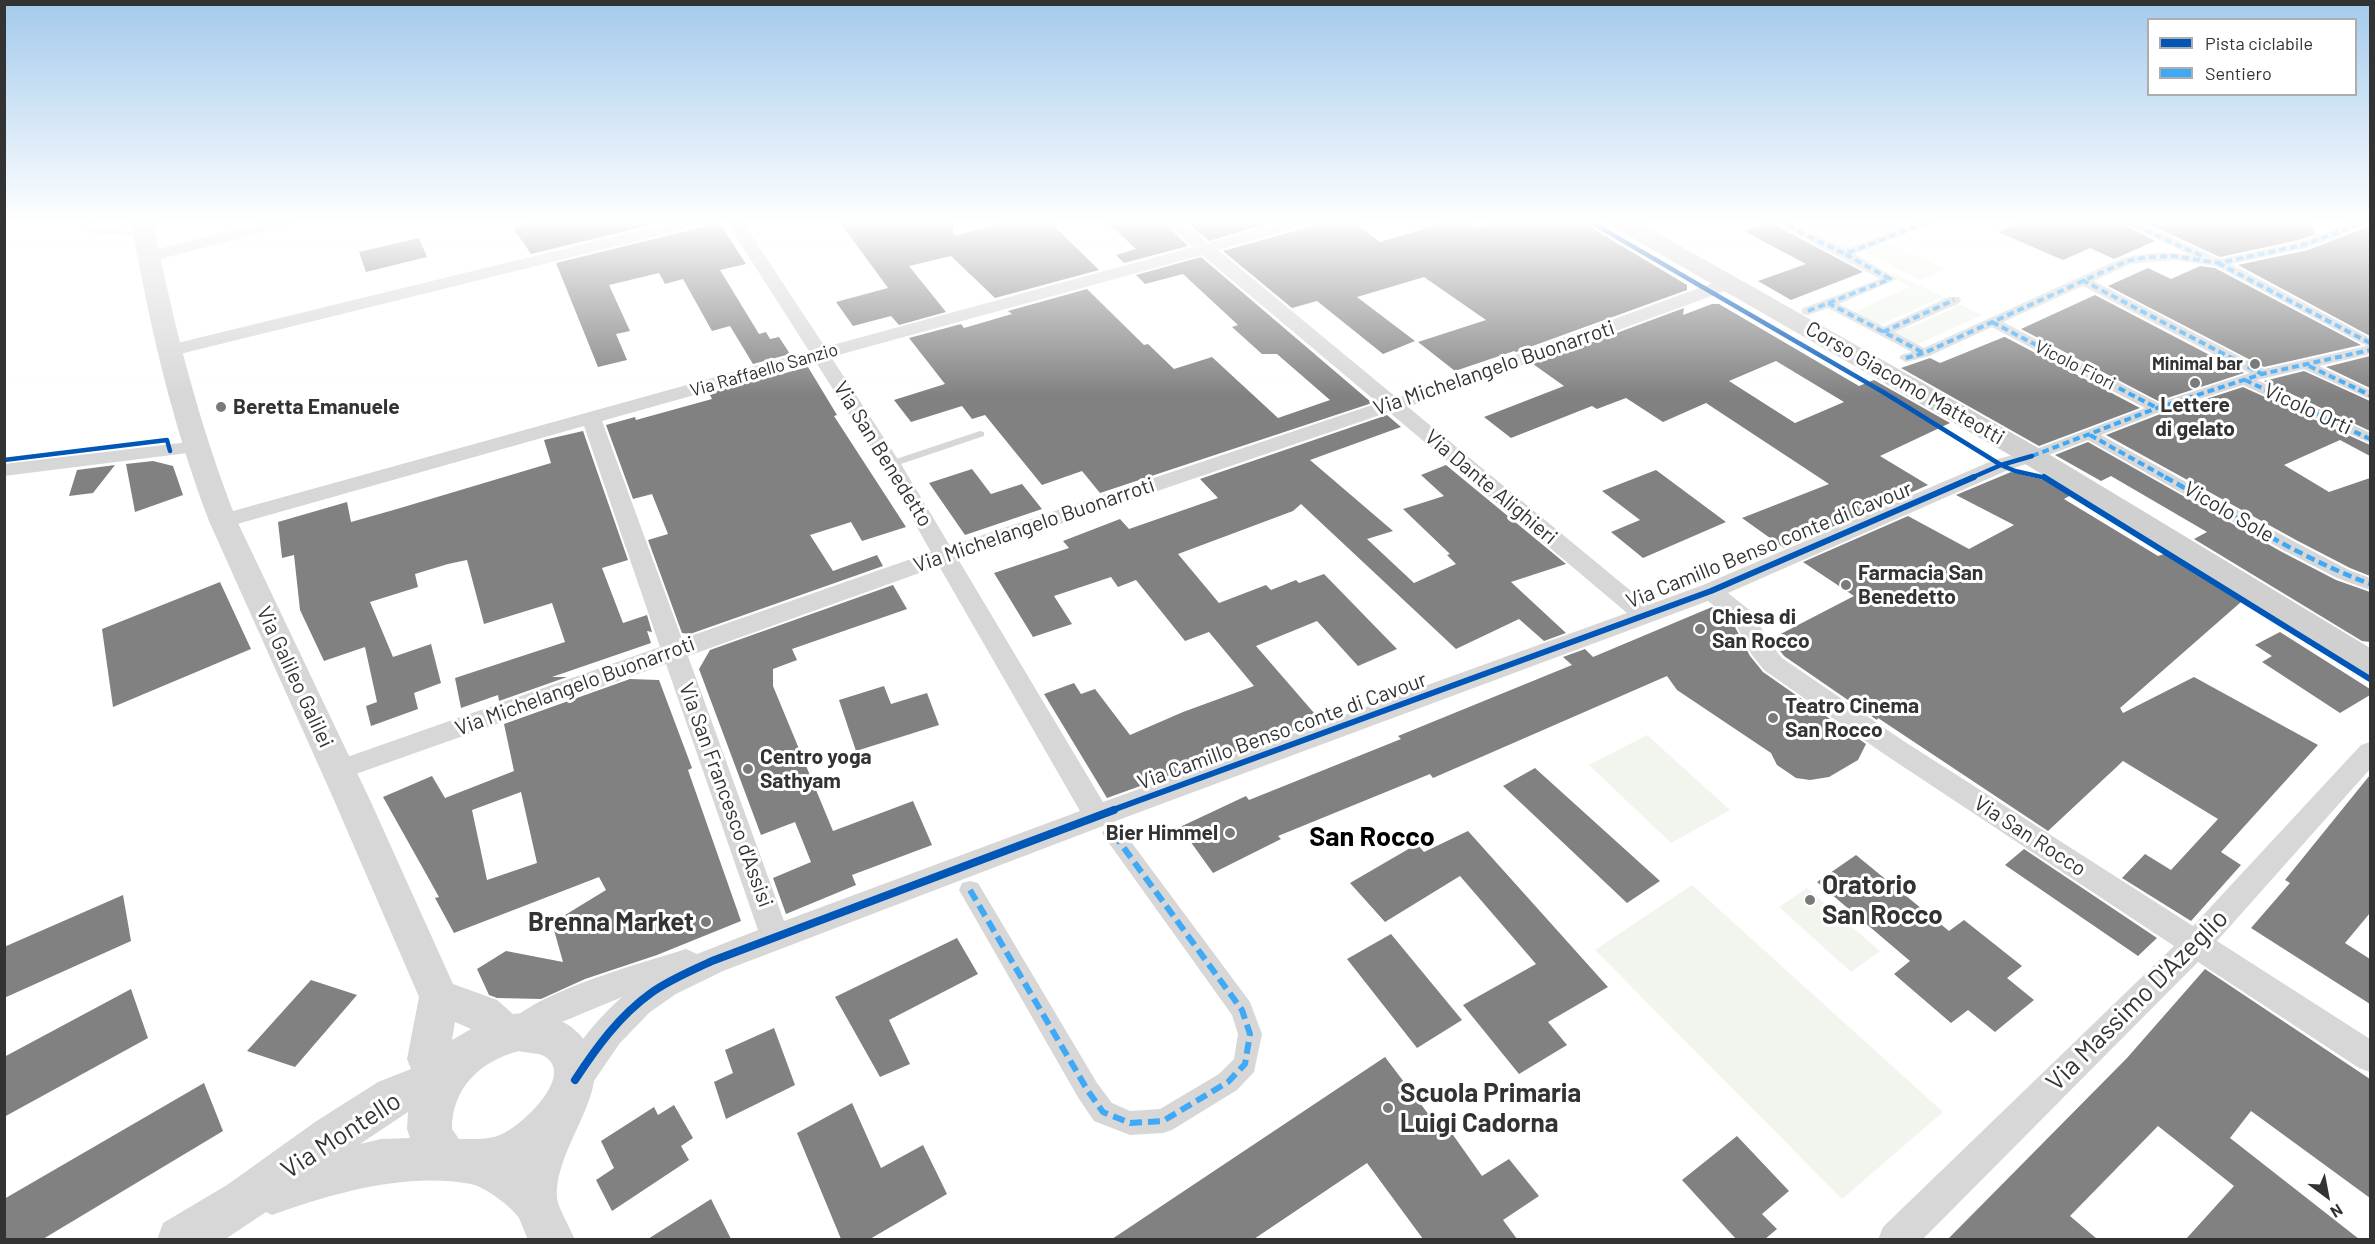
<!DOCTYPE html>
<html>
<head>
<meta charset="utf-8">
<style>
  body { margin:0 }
  #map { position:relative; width:2375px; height:1244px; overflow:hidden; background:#fff; font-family:Barlow,sans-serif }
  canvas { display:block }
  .frame { position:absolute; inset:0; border:6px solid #333; pointer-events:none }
  .legend { position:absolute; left:2147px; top:18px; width:210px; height:78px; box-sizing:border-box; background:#fff; border:2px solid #adadad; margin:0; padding:8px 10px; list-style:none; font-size:18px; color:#333 }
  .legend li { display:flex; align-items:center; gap:12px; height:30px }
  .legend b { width:30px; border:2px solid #adadad }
  .north { position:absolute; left:2297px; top:1166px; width:60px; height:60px; -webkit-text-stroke:4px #fff; paint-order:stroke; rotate:148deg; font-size:16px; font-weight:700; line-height:24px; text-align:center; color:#333 }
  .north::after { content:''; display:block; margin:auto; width:21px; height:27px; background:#333; clip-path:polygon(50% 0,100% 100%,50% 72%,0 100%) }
</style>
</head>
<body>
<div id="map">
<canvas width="2375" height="1244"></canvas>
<div class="frame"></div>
<ul class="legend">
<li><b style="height:8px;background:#0057b8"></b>Pista ciclabile</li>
<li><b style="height:8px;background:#3fa9f5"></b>Sentiero</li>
</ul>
<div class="north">N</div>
</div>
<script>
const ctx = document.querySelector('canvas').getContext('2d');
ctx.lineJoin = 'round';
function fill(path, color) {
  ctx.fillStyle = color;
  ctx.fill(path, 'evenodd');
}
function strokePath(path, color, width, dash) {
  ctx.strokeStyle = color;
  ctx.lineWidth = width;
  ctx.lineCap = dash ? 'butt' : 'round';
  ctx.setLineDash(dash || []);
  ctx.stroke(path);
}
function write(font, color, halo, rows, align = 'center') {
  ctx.font = font + ' Barlow,sans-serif';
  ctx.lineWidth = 6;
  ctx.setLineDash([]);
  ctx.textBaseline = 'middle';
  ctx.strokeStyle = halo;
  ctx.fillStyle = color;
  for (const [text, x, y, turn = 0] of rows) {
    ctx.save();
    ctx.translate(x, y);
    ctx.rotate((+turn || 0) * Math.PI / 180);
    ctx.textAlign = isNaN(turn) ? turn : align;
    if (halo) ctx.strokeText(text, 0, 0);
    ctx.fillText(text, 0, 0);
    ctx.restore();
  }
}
fill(new Path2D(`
  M1787,221H1920L1848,250Z
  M1888,242L1945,269L1921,280L1864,252Z
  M1891,272L1948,299L1943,302L1938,299L1879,325L1854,312L1910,287L1885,274Z
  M1956,303L1982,315L1916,345L1889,331L1901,326L1907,329L1954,308L1950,305Z
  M1647,735L1730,810L1671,843L1589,765Z
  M1692,885L1943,1112L1842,1199L1595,950Z
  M1807,888L1880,951L1851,972L1779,907Z`), '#f1f5ed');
fill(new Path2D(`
  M538,221H667L531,254L513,228Z
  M710,221H718L746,264L720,270L759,334L766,332L770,339L779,337L790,354L753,364L730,326L712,331L683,279L665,284L659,273L609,285L630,331L616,334L627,360L598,367L556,263L707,226Z
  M839,221H952L954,236L1011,221H1049L1099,270L995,298L951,256L909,266L946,312L899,325L891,316L853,326L836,302L888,288Z
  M1106,221H1162L1188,246L1124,263L1116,255L1136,249Z
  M1186,221H1276L1209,241Z
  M1316,221H1351L1380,242L1450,221H1463L1475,229L1499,221H1580L1687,285V290L1516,352L1514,351L1455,371L1418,342L1486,320L1424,277L1357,297L1415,341L1383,354L1317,301L1292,308L1223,251L1313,226Z
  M2023,221H2117L2155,241L2114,259L2090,248L2063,260L1998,232Z
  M2142,221H2307L2316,234L2299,240L2220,257Z
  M1770,222L1771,223L1863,272L1791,300L1758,281L1806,264L1744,231Z
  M2370,226V336L2238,265L2308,250Z
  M419,238L427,257L366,272L359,252Z
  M1201,257L1372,403L1100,493L1082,471L1042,485L985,415L972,419L962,406L911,422L894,400L945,384L909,338L961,324L964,328L1012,314L1008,311L1087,289L1144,345L1148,344L1174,369L1212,357L1278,418L1330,400L1277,354H1262L1232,327L1238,325L1183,274L1145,284L1136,275Z
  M2200,266L2215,268L2361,345L2264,367L2108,286L2148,268L2171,279Z
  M2095,295L2244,373L2158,401L2021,329Z
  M1712,304H1719L1859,386L1874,380L1950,423L1880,456L1928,485L1784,548L1742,518L1829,484L1706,403L1663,422L1626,398L1597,409L1592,406L1511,438L1484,417L1564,386L1533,364L1684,308L1683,315ZM1776,361L1844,402L1795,423L1729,381Z
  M2004,337H2005L2140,408L2039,446L1901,368L1930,358L1940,363Z
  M2370,356V388L2326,367Z
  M808,367L837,415L834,416L906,527L862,541L851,522L810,535L833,571L877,555L883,566L690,634L682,633L648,540L668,534L652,494L633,499L606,425L635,417L636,420L712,399L709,393Z
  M2304,371L2370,401V431L2264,381Z
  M2243,387L2370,445V456L2340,440L2284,465L2329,492L2370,478V576L2350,568L2296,540L2106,435L2163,413Z
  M1387,415L1401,427L1310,460L1393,531L1367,539L1414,583L1456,564L1447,555L1450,554L1403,509L1444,496L1421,475L1446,465L1566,564L1511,582L1566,633L1544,641L1519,619L1456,649L1301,504L1293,511L1178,554L1219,603L1266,585L1271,590L1296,580L1299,583L1324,574L1397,649L1358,666L1317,621L1256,646L1321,721L1107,798L1044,694L1074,683L1081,694L1095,689L1130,735L1183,712L1254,686L1209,632L1185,641L1136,580L1118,587L1111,577L1054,596L1072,624L1033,637L994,573L1069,548L1063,541L1120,519L1129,529L1218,498L1200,479Z
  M583,431L628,560L602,568L623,623L647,615L652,632L647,631L651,643L552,677H567L499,701L498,695L461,708L455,678L565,642L552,603L484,624L467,560L448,564L415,574L418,587L370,602L393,657L431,644L441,683L414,693L418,709L371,726L366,706L377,702L365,647L324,661L300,610L294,555L282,558L278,522L347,502L351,522L397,509L551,463L544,440Z
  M2088,442L2282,552L2336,580L2370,592V642L2362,641L2194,539L2207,532L2111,476L2101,481L2055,455Z
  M153,461L173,466L183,495L135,512L126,464Z
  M115,465L93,493L69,496L77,470Z
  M972,469L991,494L1022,484L1042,509L965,535L929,483Z
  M1656,470L1726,522L1643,558L1611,532L1640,520L1602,491Z
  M2011,472L2048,481L2071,495L2064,499L2158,556L2164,554L2241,602L2120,708L2123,713L2194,677L2318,745L2221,852L2241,865L2191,921L2122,878L2145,854L2171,870L2218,819L2123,761L2048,831L1878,718L1877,720L1784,656L1771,639L1854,596L1803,562L1908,516L1969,549L2014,525L1956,495Z
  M220,582L251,649L113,707L102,629Z
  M893,585L907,609L792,649L797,660L773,669V686L833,831L913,801L932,845L852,875L856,885L786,914L773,878L811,862L795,822L761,835L699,669L710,650Z
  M1712,607L1734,625L1750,656L1763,672L1866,744L1858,760L1829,777L1810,780L1796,778L1777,765L1771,753L1677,690L1667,676L1433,778L1430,774L1278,836L1281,839L1213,873L1180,827L1246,796L1249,800L1401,739L1398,736L1572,665L1563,657L1585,649L1593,657Z
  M2280,632L2370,689V695L2340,713L2262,662L2272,656L2255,645Z
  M630,679L659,680L692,768L688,770L741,921L657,955L585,979L541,999L497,998L489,995L477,969L506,951L563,962L552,923L606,890L599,877L454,933L435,898L439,897L383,797L432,776L445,798L514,771L504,724ZM521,792L537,863L487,880L472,810Z
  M884,686L891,704L927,693L939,725L856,751L839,700Z
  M1535,768L1660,881L1627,903L1503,786Z
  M2370,775V913L2345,943L2370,959V1004L2251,928L2290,883L2285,880Z
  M1468,831L1608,987L1548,1022L1567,1045L1519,1074L1463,1005L1536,964L1460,876L1385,922L1350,883L1417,844L1424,852Z
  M2024,849L2157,938L2138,956L2005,865Z
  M1856,855L1949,931L1964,920L2022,966L2007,978L2034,1000L1995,1032L1968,1010L1951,1023L1894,974L1910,961L1817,882Z
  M123,895L131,941L4,998V947Z
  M1391,934L1462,1020L1417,1048L1347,959Z
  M957,938L978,974L889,1020L910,1064L880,1077L835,997Z
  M2205,969L2370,1079V1198L2251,1111L2230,1138L2359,1239H2186L2234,1186L2158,1126L2070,1216L2097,1239H1948L2127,1058Z
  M311,980L357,995L295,1067L247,1051Z
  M131,989L148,1038L4,1117V1057Z
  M774,1028L795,1085L726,1119L714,1082L733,1073L725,1050Z
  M1385,1057L1445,1136L1451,1132L1482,1176L1509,1159L1539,1196L1503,1220L1517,1239H1423L1367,1163L1254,1239H1112Z
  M204,1083L223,1131L43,1239H4V1199Z
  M852,1103L881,1168L923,1145L947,1194L870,1239H841L797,1133Z
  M674,1105L693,1138L681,1146L689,1160L612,1211L596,1180L614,1168L601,1141L654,1107L658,1115Z
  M1737,1136L1789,1191L1762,1214L1777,1229L1765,1239H1736L1682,1180Z
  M711,1199L731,1239H648Z`), '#818181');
fill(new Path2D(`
  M87,222H93L95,229L145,232L149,234L145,236L91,233L87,231Z
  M980,431L984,432V436L895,466H887L886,464L887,462Z`), '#d7d7d7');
fill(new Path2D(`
  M1772,221H1789L1846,249L1918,221H1936L1855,254L1897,279L1839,304L1884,327L1949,297H1959L1961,300L1959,303L1894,332L1924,348L2122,258C2145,253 2167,251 2190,255L2119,221H2136L2220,259L2300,242L2355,221H2370V224L2307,248L2231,264L2370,338V354L2319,366L2370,390V399L2304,369L2257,380L2370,433V443L2243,385L2162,411L2101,435L2295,542L2349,570L2370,578V590L2337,578L2283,550L2088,440L2038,459H2026L2024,456L2026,453L2145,408L1992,327L1929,356L1906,362L1899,358L1901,355L1912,352L1828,308L1808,315L1803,314L1801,311L1803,308L1880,279ZM2174,260L2216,266L2367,346L2264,369L2094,281L2131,264ZM2083,286L2250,373L2158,403L2003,322Z
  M1113,824L1120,827L1250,1002L1262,1034L1254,1072L1237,1090L1172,1130L1163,1133L1130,1135L1094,1121L1079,1099L959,890L962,883L970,881L978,883L1097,1083L1112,1103L1130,1111L1160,1109L1219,1074L1234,1059L1238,1034L1232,1015L1106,839L1102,833L1106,827Z`), '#d7d7d7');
fill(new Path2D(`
  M266,221H295L293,224L149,262L143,261L141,257L143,253Z
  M678,221H708L706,224L172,356L165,354L163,350L165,346Z
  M726,221H742L825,347L1193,247L1164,221H1182L1208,243L1286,221H1314L1312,224L1218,250L1397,398L1724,279H1736L1739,283L1736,287L1408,407L1648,605L1703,585L1994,460L2032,450L2039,452L2042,456L2039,460L2008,470L1728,593L1752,612L1770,643L1782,658L1902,740L2193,926L2361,745L2370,742V769L2217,941L2370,1039V1072L2359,1068L2198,962L1922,1240H1878L1883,1227L2174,946L1884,754L1764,670L1752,655L1735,623L1708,601L1129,816L723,971L676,994L650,1012L620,1043L587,1091L575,1096L563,1091L559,1080C572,1049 597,1019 622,997L550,1027L530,1042L519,1047L508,1042L503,1032C520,995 646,962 686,949L697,954L758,930L666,664L339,780L330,777L326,770L330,763L660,647L584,426L223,528L215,526L212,521L215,516L809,351ZM1202,255L1378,403L950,546L901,464L831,357ZM815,361L881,464L931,552L682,639L602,421ZM1389,412L1627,613L1103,802L958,559ZM939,566L1080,811L784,921L688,656Z
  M197,441L204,443L207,447L204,451L4,476V464Z`), '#d7d7d7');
fill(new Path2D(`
  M131,221H153C173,323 199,425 237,521L370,800L453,984L497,1000L513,1014C528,1011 557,1017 570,1026C634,1075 554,1137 557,1198C558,1208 571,1229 575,1240H528C525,1233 522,1225 519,1218C511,1206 485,1187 471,1184C406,1172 333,1193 272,1215L266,1212L224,1240H157L163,1223L227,1185L315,1122L378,1082L411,1069L407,1059L419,997L334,800L209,521C172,424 149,323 131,221ZM455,1022L471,1029L452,1040ZM519,1051C526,1053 536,1053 542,1055C579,1073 521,1127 500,1135C487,1140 473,1139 459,1139L452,1129C452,1088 480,1061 519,1051ZM408,1112L407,1129L410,1138L381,1139L360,1144Z`), '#d7d7d7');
fill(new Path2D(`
  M1608,221H1636L2042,450L2370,648V676L2358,673L2022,462L1611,226Z`), '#d0d0d0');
strokePath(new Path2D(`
  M1778,221L1845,254
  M2125,221L2202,256
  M2218,263L2370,343
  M2082,280L2262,374
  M1828,303L1924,353
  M1808,311L1890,279L1845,254L1930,221
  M1992,322L2157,408
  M1883,332L1954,300
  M1906,358L1924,353L2127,261L2147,257L2174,256L2219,263L2303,245L2368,221
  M2309,366L2370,395
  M2245,380L2370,439
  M2090,435L2167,478
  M2032,456L2157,408L2262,374L2370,350`), '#3fa9f5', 4, [7, 4]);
strokePath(new Path2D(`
  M2165,477C2232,514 2298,557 2370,584`), '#3fa9f5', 4.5, [9, 4.5]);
strokePath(new Path2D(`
  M970,890L1088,1091L1103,1112L1130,1123L1163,1121L1228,1082L1245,1064L1250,1034L1242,1010L1113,833`), '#3fa9f5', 6, [12, 6]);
strokePath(new Path2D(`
  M1589,221L1883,392L2001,465L2015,471L2046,478
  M4,460L167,440L170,451
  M1971,478L2001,465L2032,456`), '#0057b8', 4.5);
strokePath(new Path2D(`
  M2044,477L2370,679
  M1110,811L1711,591L1974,477`), '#0057b8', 6);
strokePath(new Path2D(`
  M575,1080C596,1048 619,1016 651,993C669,980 691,971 712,961L1114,810`), '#0057b8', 8);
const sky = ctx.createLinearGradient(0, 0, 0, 396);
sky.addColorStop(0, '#a3caec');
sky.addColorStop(0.56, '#fff');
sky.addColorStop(1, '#ffffff00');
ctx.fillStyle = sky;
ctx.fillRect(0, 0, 2375, 396);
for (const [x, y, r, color] of [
  [2255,364,6,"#7a7a7a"],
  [2195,383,6,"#7a7a7a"],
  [221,407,6,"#7a7a7a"],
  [1846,585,6,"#7a7a7a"],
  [1700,629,6,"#7a7a7a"],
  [1773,718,6,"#7a7a7a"],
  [748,769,6,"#7a7a7a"],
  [1230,833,6,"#7a7a7a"],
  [1810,900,6,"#7a7a7a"],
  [706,922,6,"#7a7a7a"],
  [1388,1108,6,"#7a7a7a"]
]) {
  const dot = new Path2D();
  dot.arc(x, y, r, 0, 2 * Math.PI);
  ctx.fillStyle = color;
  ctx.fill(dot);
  strokePath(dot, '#fff', 2);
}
write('bold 18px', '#333', '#fff', [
  ["Minimal bar",2243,364]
], 'right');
write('18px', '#333', '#fff', [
  ["Vicolo Fiori",2075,365,27],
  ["Via Raffaello Sanzio",764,370,-16]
]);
write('21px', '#333', '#fff', [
  ["Via Michelangelo Buonarroti",1494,368,-19],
  ["Corso Giacomo Matteotti",1905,383,30],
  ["Vicolo Orti",2308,409,25],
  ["Via San Benedetto",883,454,58],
  ["Via Dante Alighieri",1491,487,40],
  ["Vicolo Sole",2229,512,30],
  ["Via Michelangelo Buonarroti",1034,525,-19],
  ["Via Camillo Benso conte di Cavour",1769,545,-22],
  ["Via Galileo Galilei",295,677,65],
  ["Via Michelangelo Buonarroti",575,686,-20],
  ["Via Camillo Benso conte di Cavour",1282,731,-20],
  ["Via San Francesco d'Assisi",726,795,70],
  ["Via San Rocco",2030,836,33]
]);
write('bold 21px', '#333', '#fff', [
  ["Lettere",2195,405,"center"],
  ["di gelato",2195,429,"center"],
  ["Beretta Emanuele",233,407],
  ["Farmacia San",1858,573],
  ["Benedetto",1858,597],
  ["Chiesa di",1712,617],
  ["San Rocco",1712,641],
  ["Teatro Cinema",1785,706],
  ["San Rocco",1785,730],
  ["Centro yoga",760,757],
  ["Sathyam",760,781],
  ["Bier Himmel",1218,833,"right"]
], 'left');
write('bold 26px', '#333', '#fff', [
  ["Oratorio",1822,885],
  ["San Rocco",1822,915],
  ["Brenna Market",694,922,"right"],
  ["Scuola Primaria",1400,1093],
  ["Luigi Cadorna",1400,1123]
], 'left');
write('26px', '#333', '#fff', [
  ["Via Massimo D'Azeglio",2137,1000,-45],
  ["Via Montello",341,1135,-33]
]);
write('bold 27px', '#000', '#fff', [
  ["San Rocco",1372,837]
]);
</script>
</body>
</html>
